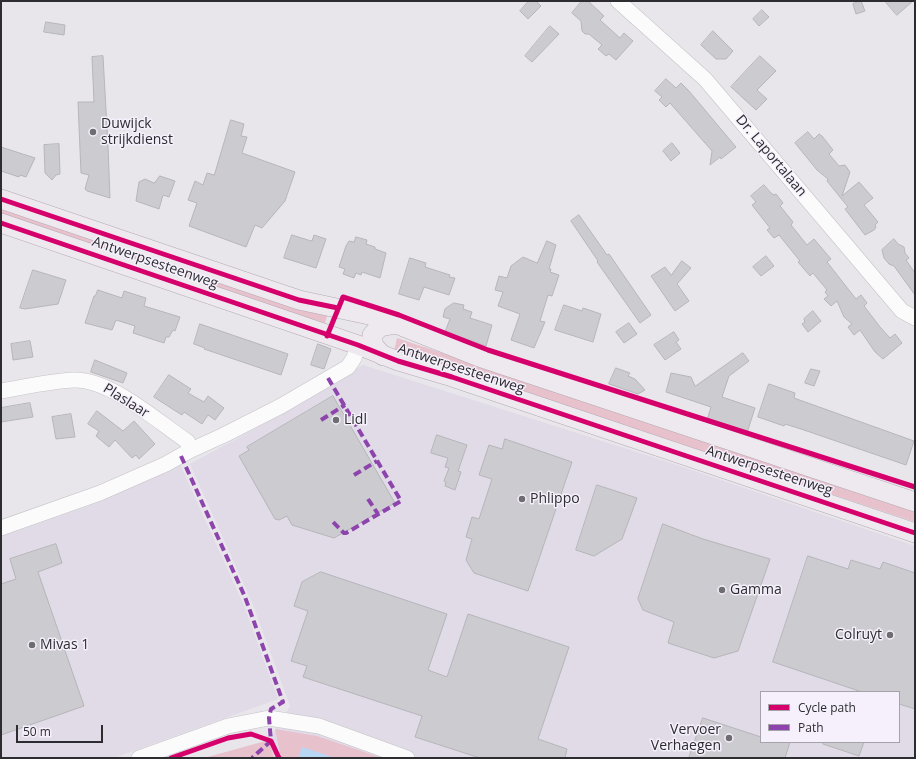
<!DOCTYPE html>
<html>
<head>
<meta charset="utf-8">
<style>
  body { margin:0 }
  #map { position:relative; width:916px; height:759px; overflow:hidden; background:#e8e6eb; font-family:"Open Sans",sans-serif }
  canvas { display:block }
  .frame { position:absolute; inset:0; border:2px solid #2d2c30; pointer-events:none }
  .legend { position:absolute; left:760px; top:691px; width:140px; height:52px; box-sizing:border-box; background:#f5f0fb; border:1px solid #a5a2aa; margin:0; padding:5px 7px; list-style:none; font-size:12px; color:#2d2c30 }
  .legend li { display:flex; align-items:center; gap:8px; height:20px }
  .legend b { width:20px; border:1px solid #a5a2aa }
  .scale { position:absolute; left:16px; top:725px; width:87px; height:18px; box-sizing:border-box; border:2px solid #2d2c30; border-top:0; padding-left:5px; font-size:12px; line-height:14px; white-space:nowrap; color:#2d2c30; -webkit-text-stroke:3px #f5f0fb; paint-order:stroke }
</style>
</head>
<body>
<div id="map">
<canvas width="916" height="759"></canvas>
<div class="frame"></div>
<ul class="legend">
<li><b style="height:5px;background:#d6006c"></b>Cycle path</li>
<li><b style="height:5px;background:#8e44ad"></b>Path</li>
</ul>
<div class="scale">50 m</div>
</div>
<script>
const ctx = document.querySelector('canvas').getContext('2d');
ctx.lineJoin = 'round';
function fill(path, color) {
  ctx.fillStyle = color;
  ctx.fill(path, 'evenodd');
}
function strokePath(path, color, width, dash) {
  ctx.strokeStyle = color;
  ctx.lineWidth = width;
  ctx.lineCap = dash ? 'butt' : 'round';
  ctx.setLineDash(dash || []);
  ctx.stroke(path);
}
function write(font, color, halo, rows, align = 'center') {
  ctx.font = font + ' "Open Sans",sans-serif';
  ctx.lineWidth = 3;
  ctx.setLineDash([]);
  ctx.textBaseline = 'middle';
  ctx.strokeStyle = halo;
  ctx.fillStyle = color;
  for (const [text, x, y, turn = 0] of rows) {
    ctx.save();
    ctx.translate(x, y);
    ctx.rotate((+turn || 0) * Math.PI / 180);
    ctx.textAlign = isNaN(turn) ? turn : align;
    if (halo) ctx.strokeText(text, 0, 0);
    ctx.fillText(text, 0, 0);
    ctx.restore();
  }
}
fill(new Path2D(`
  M363,365L665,461L915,546V758H274L269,740L290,706L253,605L190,464L297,406L330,387L331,382ZM761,692H899V742H761Z
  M179,462L245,608L278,699L114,758H1V536L91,505Z`), '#e0dbe7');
fill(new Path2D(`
  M1,206L108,242L105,252L1,217Z
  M130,249L328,313L324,326L125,259Z
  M397,338L915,511V522L414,355L394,351Z
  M275,729L317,736L382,758H281Z
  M269,740L274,758H204Z`), '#e7c1cc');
fill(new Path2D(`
  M302,747L335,758H298Z`), '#b8d7f4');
const building = new Path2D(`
  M529,1H536L541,6L528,19L520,11Z
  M582,1H588L604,16L600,20L620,38L624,33L633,41L616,60L609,54L606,56L598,49L602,45L589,34H585L582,31L581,21L572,13Z
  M861,1L865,11L856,14L853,4Z
  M885,1H913L897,15Z
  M762,10L769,17L759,26L753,19Z
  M46,22L65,25L64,35L44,32Z
  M550,26L559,34L532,62L525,56Z
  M713,31L733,51L726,59H716L701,45Z
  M103,56L108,146L110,198L87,191L85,189L89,175L81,173L78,102H94L92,57Z
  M760,56L776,71L757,90L767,99L756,110L731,87Z
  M666,79L676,88L681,83L689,91L736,147L721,159L720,157L710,165L712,151L670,103L666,107L659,100L662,97L655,91Z
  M231,120L244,124L241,136L247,137L242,153L295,172L285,201L262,228L255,225L246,247L189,226L197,203L188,200L195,181L203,185L207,173L214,175Z
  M808,132L814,139L819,134L822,136L833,150L829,154L839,166L845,165L850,172L842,196L859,182L873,198L864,205L878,222L875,225L876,227L874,230L865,235L845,209L848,207L827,181L828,179L817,170L795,143Z
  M672,143L680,153L671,161L663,151Z
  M59,144L60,174L56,175L52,180L45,173L44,145Z
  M1,147L35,158L26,177L20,175L19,177L1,171Z
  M160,176L175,181L169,197L163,195L159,209L136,201L139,182L145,179L154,183Z
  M764,185L771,193L774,195L776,194L783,203L780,206L793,222L791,225L807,245L814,239L831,259L827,262L856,299L861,295L867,303L864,306L880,327L890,338L895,334L902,343L883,359L875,352L860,330L854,335L848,327L852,324L844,317L837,301L831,306L824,299L828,296L825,292L827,290L813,273L810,276L798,262L800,261L779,235L774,238L767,230L770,228L752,205L756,202L751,196Z
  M579,215L607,255L609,254L651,315L640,323L597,262L598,261L571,221Z
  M292,235L308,240L312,241L314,235L326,239L316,268L284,258Z
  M356,237L367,240L366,244L375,247V249L386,253L380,278L362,272L361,275L356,273L354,278L343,274L345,269L339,267L346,246L349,241L354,242Z
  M894,239L898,244L904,247L905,253L909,258L906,260L915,273V295L894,266L889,264L884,258L882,250Z
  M547,241L556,245L549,269H551L550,272L559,275L552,296L548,295L540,321L545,322L534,348L511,340L520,314L498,306L503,292L495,290L499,276L507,278L511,266L523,257L537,263Z
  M766,256L774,266L761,276L753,267Z
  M410,258L426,263L425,267L450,275L449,277L455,278L449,295L424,287L419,300L399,294Z
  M682,261L691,268L677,284L689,301L675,311L651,276L665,267L671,275Z
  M33,270L66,280L58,304L25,309L20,308Z
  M98,290L122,298L124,291L146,298L144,306L180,317L175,331L173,330L169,337H166L164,343L133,333L135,326L116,320L112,330L85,323L94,296H95Z
  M454,303L464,305L463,309L472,312L470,318L492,325L486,346L445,332L450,319L443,317L445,309Z
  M564,305L582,311L583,308L601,314L593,342L555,330Z
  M813,311L821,321L808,332L802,324L805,322L804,319Z
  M629,323L637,334L624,343L616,332Z
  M200,324L288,354L281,375L204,349L205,348L194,344Z
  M674,332L679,340L676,342L681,349L665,360L654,345Z
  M30,341L33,357L13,360L11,344Z
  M318,344L331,349L324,369L311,365Z
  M743,353L749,361L729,376L722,397L755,408L747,433L707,420L711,407L666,392L671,373L691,377L695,386Z
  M95,360L127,373L123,383L91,372Z
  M616,368L630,373L628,376L635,379L645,390L638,394L609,384Z
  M811,369L820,371L814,386L805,383Z
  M169,375L191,389L188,393L204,402L208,396L224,408L215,420L208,415L202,424L184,412L182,415L174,410L154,397Z
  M769,384L795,393L794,398L914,441L906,465L801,429L785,424L784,426L758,417Z
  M333,396L395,503L334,538L292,525L287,516L279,520L275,519L239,456L249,450L247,447Z
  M30,403L33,417L1,422V408Z
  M97,411L123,431L134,421L155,444L139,459L136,455L132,458L115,440L109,447L96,436L99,431L88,424Z
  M71,414L75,437L56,439L52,417Z
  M437,435L467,445L458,471L461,472L455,490L445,486L446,482L444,481L449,468L445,467L448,458L431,453Z
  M505,439L572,462L528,591L474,573L466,560L472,539L466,537L472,517L479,519L492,479L479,475L489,445L502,449Z
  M597,485L637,498L622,539L594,556L576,550Z
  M663,524L703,539L770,559L738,651L714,658L668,643L674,622L643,610L638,599Z
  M56,544L62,563L38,572L84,706L1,735V584L16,579L10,559Z
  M808,556L848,569L851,560L880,569L883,562L915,573V709L899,704V692H862L773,662Z
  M321,572L447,614L428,670L447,677L468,614L569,647L538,739L567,749L565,758H480L415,737L422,716L303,677L307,666L291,661L308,611L294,606L302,582Z
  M703,718L761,737V742H790L785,758H689Z
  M824,742H864L859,756L823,744Z`);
fill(building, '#ccccd0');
strokePath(building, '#b6b6ba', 1);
const minor = new Path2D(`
  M618,1L705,79L902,311L915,318
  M1,391C25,387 50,381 74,380C111,379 158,422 188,442L189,451
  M1,528L100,493L166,464L189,451L224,435L281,406L348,367L354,358L358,345
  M139,758L228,726L269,718L319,726L407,758`);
const major = new Path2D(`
  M1,199L299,300L369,315L396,324L479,357L915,502
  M1,223L358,345L398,361L452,377L915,533
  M383,356L374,346L372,335L380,327L396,324`);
strokePath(minor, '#c4c2c6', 16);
strokePath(major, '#b4aab3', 20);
strokePath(minor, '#fcfbfc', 15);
strokePath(major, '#eee9ee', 19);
strokePath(new Path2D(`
  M328,378L401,501L346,533H344L331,520
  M321,420L345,405
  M181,456L245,597L283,702L271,709L269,718L271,741L252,758
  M354,475L377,461
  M368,499L378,514`), '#8e44ad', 4, [8, 4]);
strokePath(new Path2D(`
  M1,199L299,300L338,308
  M1,223L358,345L398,361L452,377L915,533
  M327,336L343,297L399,315L488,350L915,487
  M171,758L228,738L251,734L271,741L279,758`), '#d6006c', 5);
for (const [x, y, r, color] of [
  [93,132,4,"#6e6d71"],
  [336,420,4,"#6e6d71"],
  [522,499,4,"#6e6d71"],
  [722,590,4,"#6e6d71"],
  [890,635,4,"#6e6d71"],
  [32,645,4,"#6e6d71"],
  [729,738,4,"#6e6d71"]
]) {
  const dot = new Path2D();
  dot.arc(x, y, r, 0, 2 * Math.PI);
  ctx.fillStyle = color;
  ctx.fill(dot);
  strokePath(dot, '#f5f0fb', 1.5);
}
write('14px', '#2d2c30', '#f5f0fb', [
  ["Duwijck",101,124],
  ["strijkdienst",101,140],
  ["Lidl",344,420],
  ["Phlippo",530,499],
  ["Gamma",730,590],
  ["Colruyt",882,635,"right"],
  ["Mivas 1",40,645],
  ["Vervoer",721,730,"right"],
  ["Verhaegen",721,746,"right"]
], 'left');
write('14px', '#2d2c30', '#f5f0fb', [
  ["Dr. Laportalaan",771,156,50],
  ["Antwerpsesteenweg",155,263,19],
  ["Antwerpsesteenweg",461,369,18],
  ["Plaslaar",126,401,32],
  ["Antwerpsesteenweg",769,471,18]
]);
</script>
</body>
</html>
